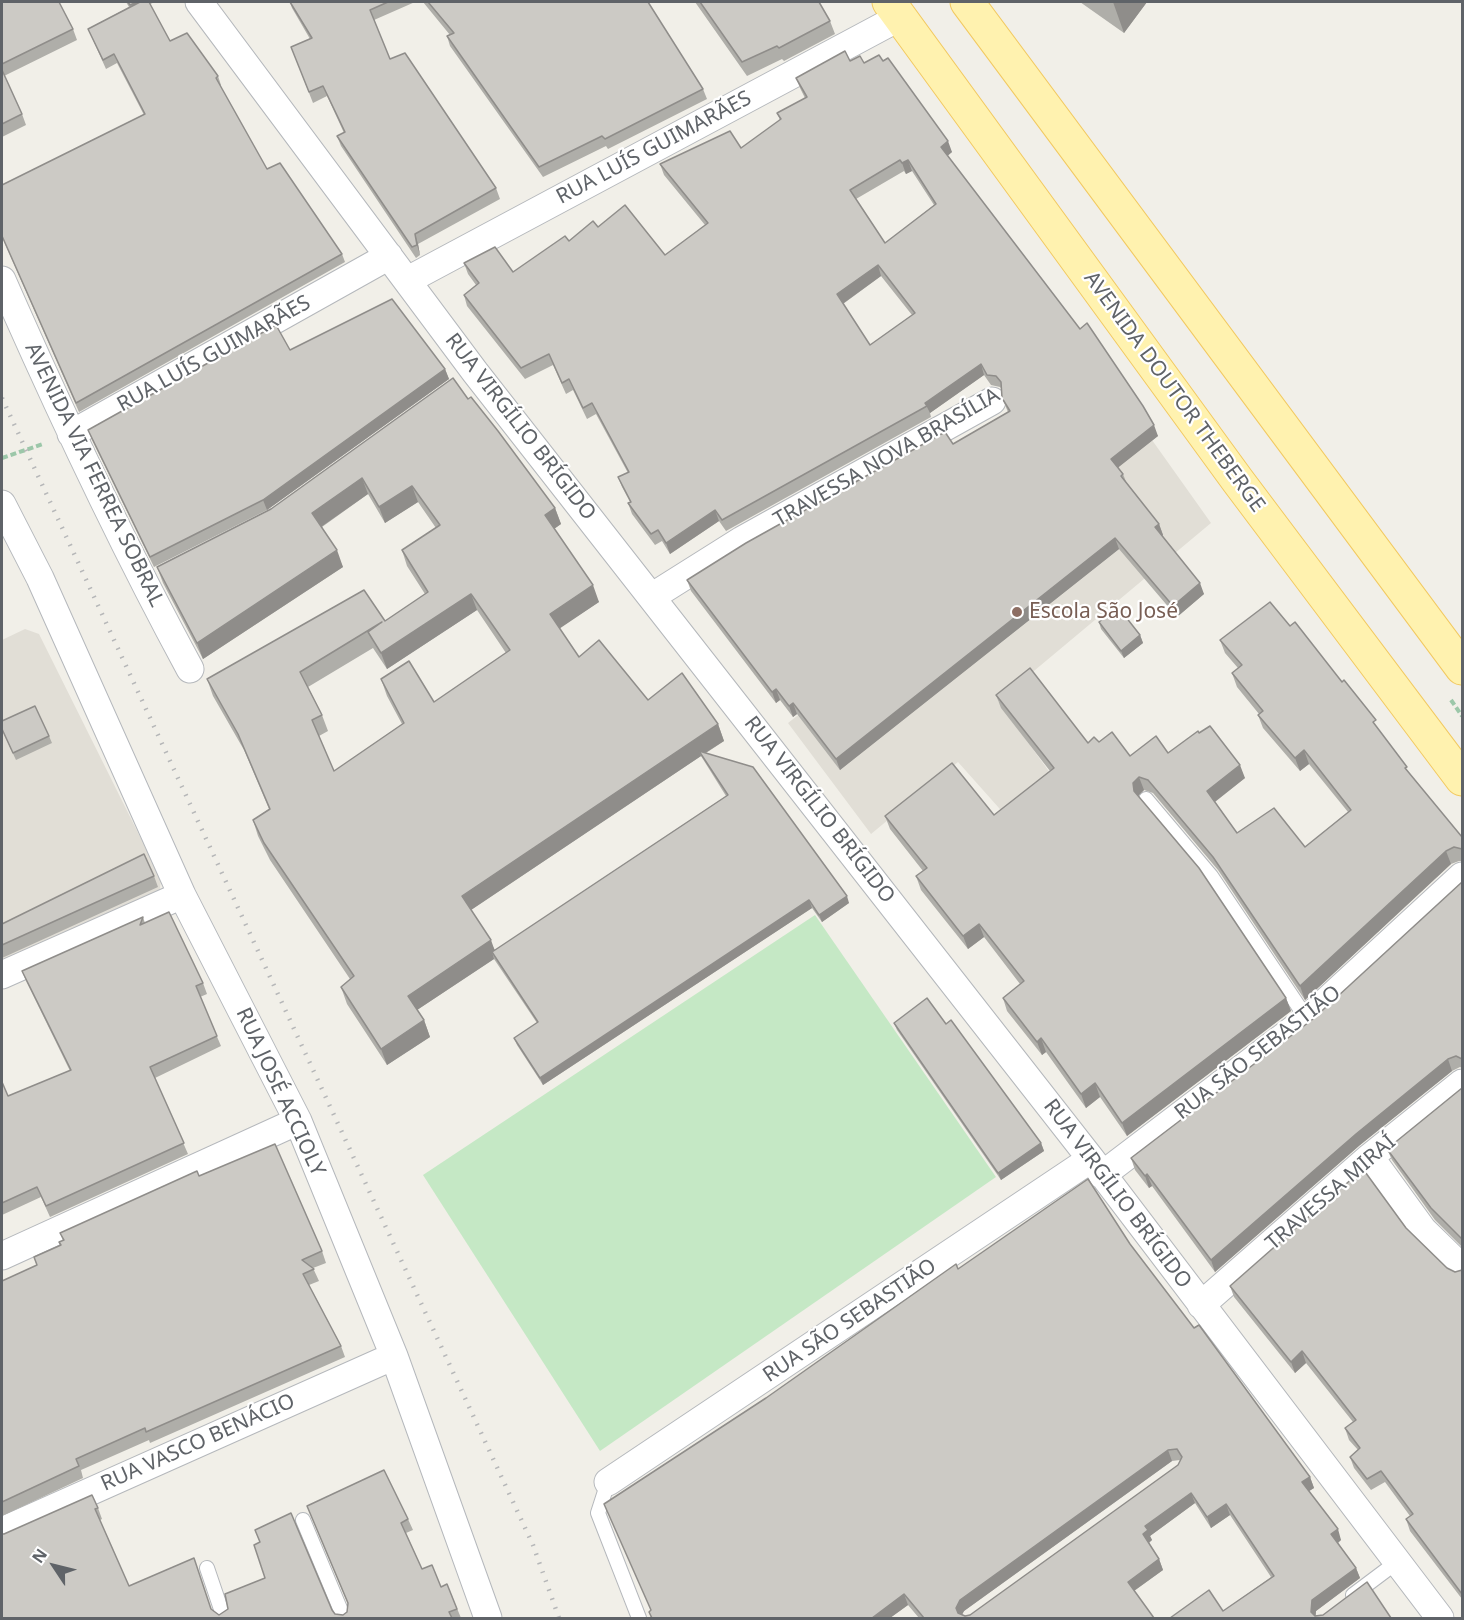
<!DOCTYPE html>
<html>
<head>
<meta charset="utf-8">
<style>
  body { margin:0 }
  #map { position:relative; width:1464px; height:1620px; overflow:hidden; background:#f1efe8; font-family:"Noto Sans",sans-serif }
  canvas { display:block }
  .frame { position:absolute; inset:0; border:3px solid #5f6368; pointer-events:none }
  .north { position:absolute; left:24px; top:1536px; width:60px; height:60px; -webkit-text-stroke:4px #fff; paint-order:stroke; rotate:305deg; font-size:16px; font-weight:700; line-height:24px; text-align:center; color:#5f6368 }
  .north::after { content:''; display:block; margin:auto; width:21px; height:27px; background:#5f6368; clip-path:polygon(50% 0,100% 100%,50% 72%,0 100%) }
</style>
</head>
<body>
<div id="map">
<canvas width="1464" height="1620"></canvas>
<div class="frame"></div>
<div class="north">N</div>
</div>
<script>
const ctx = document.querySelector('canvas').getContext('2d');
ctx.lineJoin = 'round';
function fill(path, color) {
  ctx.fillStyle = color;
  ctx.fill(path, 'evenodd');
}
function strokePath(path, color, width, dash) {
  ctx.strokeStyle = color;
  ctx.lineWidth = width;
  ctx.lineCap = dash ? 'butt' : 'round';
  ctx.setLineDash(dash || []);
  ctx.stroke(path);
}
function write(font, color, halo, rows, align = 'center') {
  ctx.font = font + ' "Noto Sans",sans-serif';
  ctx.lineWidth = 4.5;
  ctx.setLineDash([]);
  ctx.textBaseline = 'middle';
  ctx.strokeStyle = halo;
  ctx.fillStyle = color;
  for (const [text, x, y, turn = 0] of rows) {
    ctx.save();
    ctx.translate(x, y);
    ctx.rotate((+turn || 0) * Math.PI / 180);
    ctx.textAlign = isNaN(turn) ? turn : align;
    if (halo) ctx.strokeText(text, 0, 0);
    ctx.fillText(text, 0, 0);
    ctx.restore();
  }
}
fill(new Path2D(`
  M1152,440L1211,523L998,701L1053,777L1007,817L958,762L871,834L788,723Z
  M25,629L39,634L161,879L159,898L2,964V640Z`), '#e1ded6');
fill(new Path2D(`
  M815,915L996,1177L600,1451L423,1175Z`), '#c5e8c5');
const service = new Path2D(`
  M1146,799L1211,876L1307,1019
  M608,1482L598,1513L639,1618
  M303,1520L344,1618
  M207,1568L224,1618
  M1353,1595L1397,1562`);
const minor = new Path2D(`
  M199,2L475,372L1091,1159L1440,1618
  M2,280C60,412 121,542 190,669
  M408,280L900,17
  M71,434L389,256
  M2,504L40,578L182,895L298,1121L394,1356L488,1618
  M653,596L742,540L992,401
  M2,975L182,895
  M1370,1157L1423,1230L1462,1268
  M1102,1175L1307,1019L1462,876
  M2,1256L298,1121
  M1201,1305L1370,1157L1462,1083
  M608,1482L1091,1159
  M2,1531L394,1356`);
const primary = new Path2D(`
  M889,2L1238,481L1462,779
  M967,2L1462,668`);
strokePath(service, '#b5b8bc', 16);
strokePath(minor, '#b5b8bc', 29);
strokePath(primary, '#f2c960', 35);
strokePath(new Path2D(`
  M2,458L43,444
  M1451,700L1462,716`), '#9cc7a9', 4, [6, 3]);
strokePath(service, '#fff', 14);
strokePath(minor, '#fff', 27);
strokePath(primary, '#fff2af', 33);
strokePath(new Path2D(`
  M2,398L533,1545L559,1618`), '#b6b7b8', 4.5, [1.5, 8]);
fill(new Path2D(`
  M2,2L73,29L77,40L4,76L22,114L26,125L2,137Z
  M126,2H155L150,4L170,41L218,76L221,85L220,86L267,169L342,254L345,262L79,412L2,237V185L144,115L117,63L106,69L88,29L129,7Z
  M290,2H415L374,20L390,59L496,188L500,199L418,244L420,255L416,258L341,146L337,136L344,133L327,96L313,103L291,47L310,39L292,8Z
  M423,2H648L703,89L707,99L608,149L606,146L543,177L450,46L447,36L450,35Z
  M695,2H819L830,21L835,34L784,61L782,59L747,76Z
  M1080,2H1147L1124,33Z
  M850,61L864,63L952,152L947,156L1158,436L1118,467L1123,474L1127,484L1159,524L1163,535H1162L1204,594L1177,617L1119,549L840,770L797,714L793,717L780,700L776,703L691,591L687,580L953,444L1008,412L1002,398V389L1000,387L991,385L984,375L930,413L931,417L726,531L719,521L670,554L662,541L655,545L632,514L628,503L630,502L622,487L618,477L628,473L596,414L587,419L573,390L566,394L553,365L525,379L467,306L464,295L476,285L468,274L464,263L513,272L569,241L598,227L665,255L705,225L664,175L660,164L741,148L780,120L777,113L805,98L800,88L796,78ZM904,171L906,174L912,171L934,205L885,243L856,199ZM881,276L912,315L870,345L843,304Z
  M445,369L449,379L267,510L154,567L92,440L88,430Z
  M468,399L555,508L561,524L554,529L599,602L559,628L579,657L648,700L718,724L724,741L706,753L849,903L822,922L812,908L543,1085L517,1045L514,1038L537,1023L494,959L417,1010L424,1020L430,1037L387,1065L347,1004L341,987L350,979L270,860L258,836L253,820L269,809L244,750L213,696L207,679L385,621L425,594L407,566L402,550L436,528L418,502L385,523L368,494L322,527L343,567L203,659L163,583L157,567L271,509ZM477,610L506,653L434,702L381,679L387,696L402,724L334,771L319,736L328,731L322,715L308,687L373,648L387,669ZM701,756L726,796L495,950L471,910Z
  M1099,622L1140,635L1143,643L1124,658L1101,629Z
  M1290,626L1379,730L1409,773L1462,837V861H1459L1451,864L1305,1000L1218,870L1153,793L1144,790L1138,796L1286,998L1291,1011L1127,1136L1100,1097L1086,1108L1046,1052L1042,1055L1007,1011L1003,998L1020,984L984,937L968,949L921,890L916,876L923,871L890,829L885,816L994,815L1050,771L1001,708L996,695L1088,743L1099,742L1130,756L1168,753L1199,733L1245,778L1215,802L1237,833L1305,847L1348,812L1309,764L1300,771L1263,728L1258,715L1259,714L1237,687L1232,673L1238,668L1225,653L1220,640Z
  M2,721L49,736L52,743L16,760L2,730Z
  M154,876L158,887L2,958V924Z
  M1462,882V1068L1460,1067L1452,1071L1360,1145L1215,1272L1152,1186L1149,1188L1135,1170L1131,1158L1313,1019Z
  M143,917L145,923L203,983L207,994L200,997L221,1046L155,1078L188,1154L50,1217L41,1197L2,1215V1082L8,1096L70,1071L26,981L22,971Z
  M894,1023L946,1024L1041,1143L1044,1151L1001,1180L897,1030Z
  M1462,1088V1247L1435,1220L1392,1160L1387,1149Z
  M199,1176L322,1251L326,1263L313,1268L319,1281L309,1285L341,1346L345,1357L150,1443L149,1440L81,1470L83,1478L2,1516V1281L37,1266L34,1257L60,1246L59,1242L63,1241L60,1233Z
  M1406,1228L1447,1268L1455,1272L1462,1270V1599L1410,1531L1406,1519L1410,1516L1385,1482L1371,1490L1354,1468L1350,1457L1358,1450L1349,1440L1345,1428L1353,1422L1306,1363L1295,1373L1234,1297L1230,1286Z
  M1130,1244L1194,1328L1310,1477L1314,1488L1309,1491L1341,1540L1338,1543L1356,1568L1360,1578L1316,1611V1616L1391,1618H1170L1223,1611L1271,1577L1230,1515L1211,1528L1195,1503L1150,1536L1152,1540L1149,1543L1159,1559L1163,1570L1134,1591L1154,1618H919L908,1605L890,1618H651L649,1612L651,1610L604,1504L766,1398L958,1269ZM1180,1460L1178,1465L970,1615L965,1616L962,1615L964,1611L1172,1461Z
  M307,1506L408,1519L413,1530L406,1533L422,1569L441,1587L447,1584L461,1618H2V1534L98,1508L102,1519L100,1520L129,1586L212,1610L219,1615L228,1609L265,1578L260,1543L255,1530L335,1614L343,1615L347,1612L348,1604Z`), '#afaea9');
fill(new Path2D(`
  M1113,2H1147L1124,33Z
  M948,141L952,152L945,158L941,147Z
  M908,160L912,171L906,174L902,163Z
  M415,234L418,244L420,255L417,245Z
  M878,265L881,276L841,305L837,294Z
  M981,364L984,375L930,413L925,403Z
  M445,369L449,379L267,510L263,500Z
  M1154,425L1158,436L1115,470L1111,459Z
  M362,478L368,494L318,529L312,513Z
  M412,486L418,502L385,523L379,507Z
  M555,508L561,524L551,531L545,515Z
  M715,510L719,521L670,554L666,543Z
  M1159,524L1163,535L1159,538L1155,527Z
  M1115,538L1119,549L840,770L836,759Z
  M337,550L343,567L203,659L197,643Z
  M1200,583L1204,594L1177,617L1173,606Z
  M593,585L599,602L556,631L550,614Z
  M471,594L477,610L387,669L381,653Z
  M1140,635L1143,643L1124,658L1121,651Z
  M776,689L780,700L776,703L772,692Z
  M793,703L797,714L793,717L789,706Z
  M718,724L724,741L702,755L699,751L701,756L468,912L462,896Z
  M1304,750L1309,764L1300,771L1295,758Z
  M1240,765L1245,778L1212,804L1207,791Z
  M1139,777L1144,790L1137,797L1134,791L1133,783Z
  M1446,851L1451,864L1305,1000L1300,986Z
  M847,896L849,903L822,922L819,915Z
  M809,900L812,908L543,1085L540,1078Z
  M979,924L984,937L968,949L963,936Z
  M491,940L497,957L492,952L494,959L414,1012L408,996Z
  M1286,998L1291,1011L1127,1136L1122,1123Z
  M424,1020L430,1037L387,1065L381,1049Z
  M1041,1038L1046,1052L1042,1055L1037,1042Z
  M1448,1059L1452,1071L1360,1145L1215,1272L1211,1260L1356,1134Z
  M1095,1083L1100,1097L1086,1108L1081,1094Z
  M1041,1143L1044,1151L1001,1180L998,1173Z
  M1147,1174L1152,1186L1149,1188L1145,1176Z
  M1302,1351L1306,1363L1295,1373L1291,1362Z
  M1168,1450L1172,1461L964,1611L960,1618L956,1608L960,1600Z
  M1310,1477L1314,1488L1306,1493L1302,1482Z
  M1191,1493L1195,1503L1150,1536L1152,1540L1147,1544L1143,1534L1145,1526Z
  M1226,1504L1230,1515L1211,1528L1207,1517Z
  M1338,1529L1341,1540L1335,1545L1331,1534Z
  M1159,1559L1163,1570L1131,1593L1128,1582Z
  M1356,1568L1360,1578L1316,1611L1315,1618L1311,1612L1312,1600Z
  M904,1594L908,1605L890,1618H872Z`), '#8f8d8a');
const building = new Path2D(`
  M2,2H59L73,29L2,64Z
  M128,2H137L130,5Z
  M140,2H149L170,41L187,33L218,76L216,78L267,169L280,163L342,254L76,403L2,236V185L145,114L114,54L103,60L88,29Z
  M290,2H388L370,10L390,59L405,53L496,188L415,234L417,245L412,247L337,136L345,132L323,86L309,92L291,47L312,38Z
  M428,2H648L703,89L605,139L602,136L539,167L447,36L454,33Z
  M700,2H819L830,21L779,48L777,46L742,62Z
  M845,51L850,61L860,56L864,63L879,55L883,61L888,58L948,141L941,147L1080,329L1087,323L1143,406L1154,425L1111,459L1123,474L1121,476L1159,524L1155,527L1200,583L1173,606L1115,538L836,759L793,703L789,706L776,689L772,692L687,580L746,543L945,432L953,444L1010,411L1002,398L1001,382L996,376L987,375L981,364L925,403L927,406L722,520L715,510L666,543L658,530L651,534L628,503L631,502L618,477L629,472L592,403L583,408L569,379L562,383L549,354L521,368L464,295L479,283L464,263L495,247L513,272L565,236L569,241L593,221L598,227L625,205L665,255L708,223L660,164L730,131L741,148L781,119L777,113L807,97L796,78ZM900,160L902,163L908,160L936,204L885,243L850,190ZM878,265L915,313L870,345L837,294Z
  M2,70L22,114L2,124Z
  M392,299L445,369L263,500L150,557L88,430L276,325L290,350Z
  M453,378L468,399L471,397L498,431L555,508L545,515L593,585L550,614L579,657L599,640L648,700L682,673L718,724L462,896L491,940L408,996L424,1020L381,1049L341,987L354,976L264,843L253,820L270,809L238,734L207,679L364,590L385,621L428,592L402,550L440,525L412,486L379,507L362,478L312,513L337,550L197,643L157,567L271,509ZM471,594L510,650L434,702L409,661L381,679L404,723L334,771L312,720L322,715L300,672L382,622L368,632L381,653Z
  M1270,602L1290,626L1295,622L1342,682L1344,680L1376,720L1373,722L1407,767L1405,768L1462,837V849L1454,847L1446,851L1300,986L1213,857L1148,780L1139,777L1133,783L1134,791L1199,868L1286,998L1122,1123L1095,1083L1081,1094L1041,1038L1037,1042L1003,998L1024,981L979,924L963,936L916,876L927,868L885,816L952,763L994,815L1054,768L996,695L1030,668L1088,743L1094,737L1099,742L1112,732L1130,756L1156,736L1168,753L1198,731L1199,733L1210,726L1240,765L1207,791L1237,833L1274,808L1305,847L1351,810L1304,750L1295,758L1258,715L1263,711L1232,673L1242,665L1220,640Z
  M1118,607L1140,635L1121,651L1099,622Z
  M35,706L49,736L13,753L2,729V721Z
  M699,751L753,767L847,896L819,915L809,900L540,1078L514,1038L538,1022L492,952L728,795Z
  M144,854L154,876L2,945V924Z
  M1462,882V1059L1456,1056L1448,1059L1356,1134L1211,1260L1147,1174L1145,1176L1131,1158L1313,1019Z
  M169,912L203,983L196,986L217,1036L150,1067L184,1143L46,1206L37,1187L2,1203V1082L8,1096L71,1070L22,971L143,917L140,925Z
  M927,998L946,1024L951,1020L1041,1143L998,1173L894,1023Z
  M1462,1088V1239L1431,1208L1387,1149Z
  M275,1144L322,1251L302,1260L314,1269L303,1274L341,1346L146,1432L145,1428L76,1459L79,1466L2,1502V1281L37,1265L34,1257L61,1245L59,1242L64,1240L60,1233L197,1171L199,1176Z
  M1363,1169L1406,1228L1447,1268L1455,1272L1462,1270V1594L1406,1519L1413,1514L1381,1471L1367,1479L1350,1457L1360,1448L1345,1428L1356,1420L1302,1351L1291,1362L1230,1286Z
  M1088,1179L1130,1244L1194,1328L1199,1325L1310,1477L1302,1482L1338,1529L1331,1534L1356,1568L1312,1600L1311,1612L1315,1616L1323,1615L1367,1582L1391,1618H1170L1209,1590L1223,1611L1274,1576L1226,1504L1207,1517L1191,1493L1145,1526L1148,1530L1143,1534L1159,1559L1128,1582L1154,1618H924L904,1594L872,1618H652L649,1612L651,1610L604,1504L766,1398L956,1264L958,1269ZM1177,1449L1182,1457L1178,1465L970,1615L965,1616L958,1613L956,1608L960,1600L1168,1450Z
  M384,1470L408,1519L401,1523L422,1569L432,1565L441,1587L447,1584L457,1609L449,1612L452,1618H2V1534H4L92,1495L98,1508L95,1509L129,1586L194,1558L211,1609L219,1615L228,1609L225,1594L265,1578L254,1545L260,1542L255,1530L291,1513L332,1610L335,1614L343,1615L347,1612L348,1603L307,1506Z`);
fill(building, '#cccac5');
strokePath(building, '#8f8d8a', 1.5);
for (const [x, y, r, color] of [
  [1017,612,6,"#8d6e63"]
]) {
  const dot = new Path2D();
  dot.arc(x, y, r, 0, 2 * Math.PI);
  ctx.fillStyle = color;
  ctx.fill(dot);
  strokePath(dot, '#fff', 2);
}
write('21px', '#5f6368', '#fff', [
  ["RUA LUÍS GUIMARÃES",654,148,-28],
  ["RUA LUÍS GUIMARÃES",214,354,-29],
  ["AVENIDA DOUTOR THEBERGE",1174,392,54],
  ["RUA VIRGÍLIO BRÍGIDO",520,427,52],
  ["TRAVESSA NOVA BRASÍLIA",887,458,-30],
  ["AVENIDA VIA FERREA SOBRAL",94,475,64],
  ["RUA VIRGÍLIO BRÍGIDO",819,810,52],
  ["RUA SÃO SEBASTIÃO",1258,1053,-38],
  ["RUA JOSÉ ACCIOLY",280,1092,65],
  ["TRAVESSA MIRAÍ",1331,1193,-41],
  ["RUA VIRGÍLIO BRÍGIDO",1117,1194,53],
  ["RUA SÃO SEBASTIÃO",850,1321,-34],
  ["RUA VASCO BENÁCIO",198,1443,-24]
]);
write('21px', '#785e54', '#fff', [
  ["Escola São José",1029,612]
], 'left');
</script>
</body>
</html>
